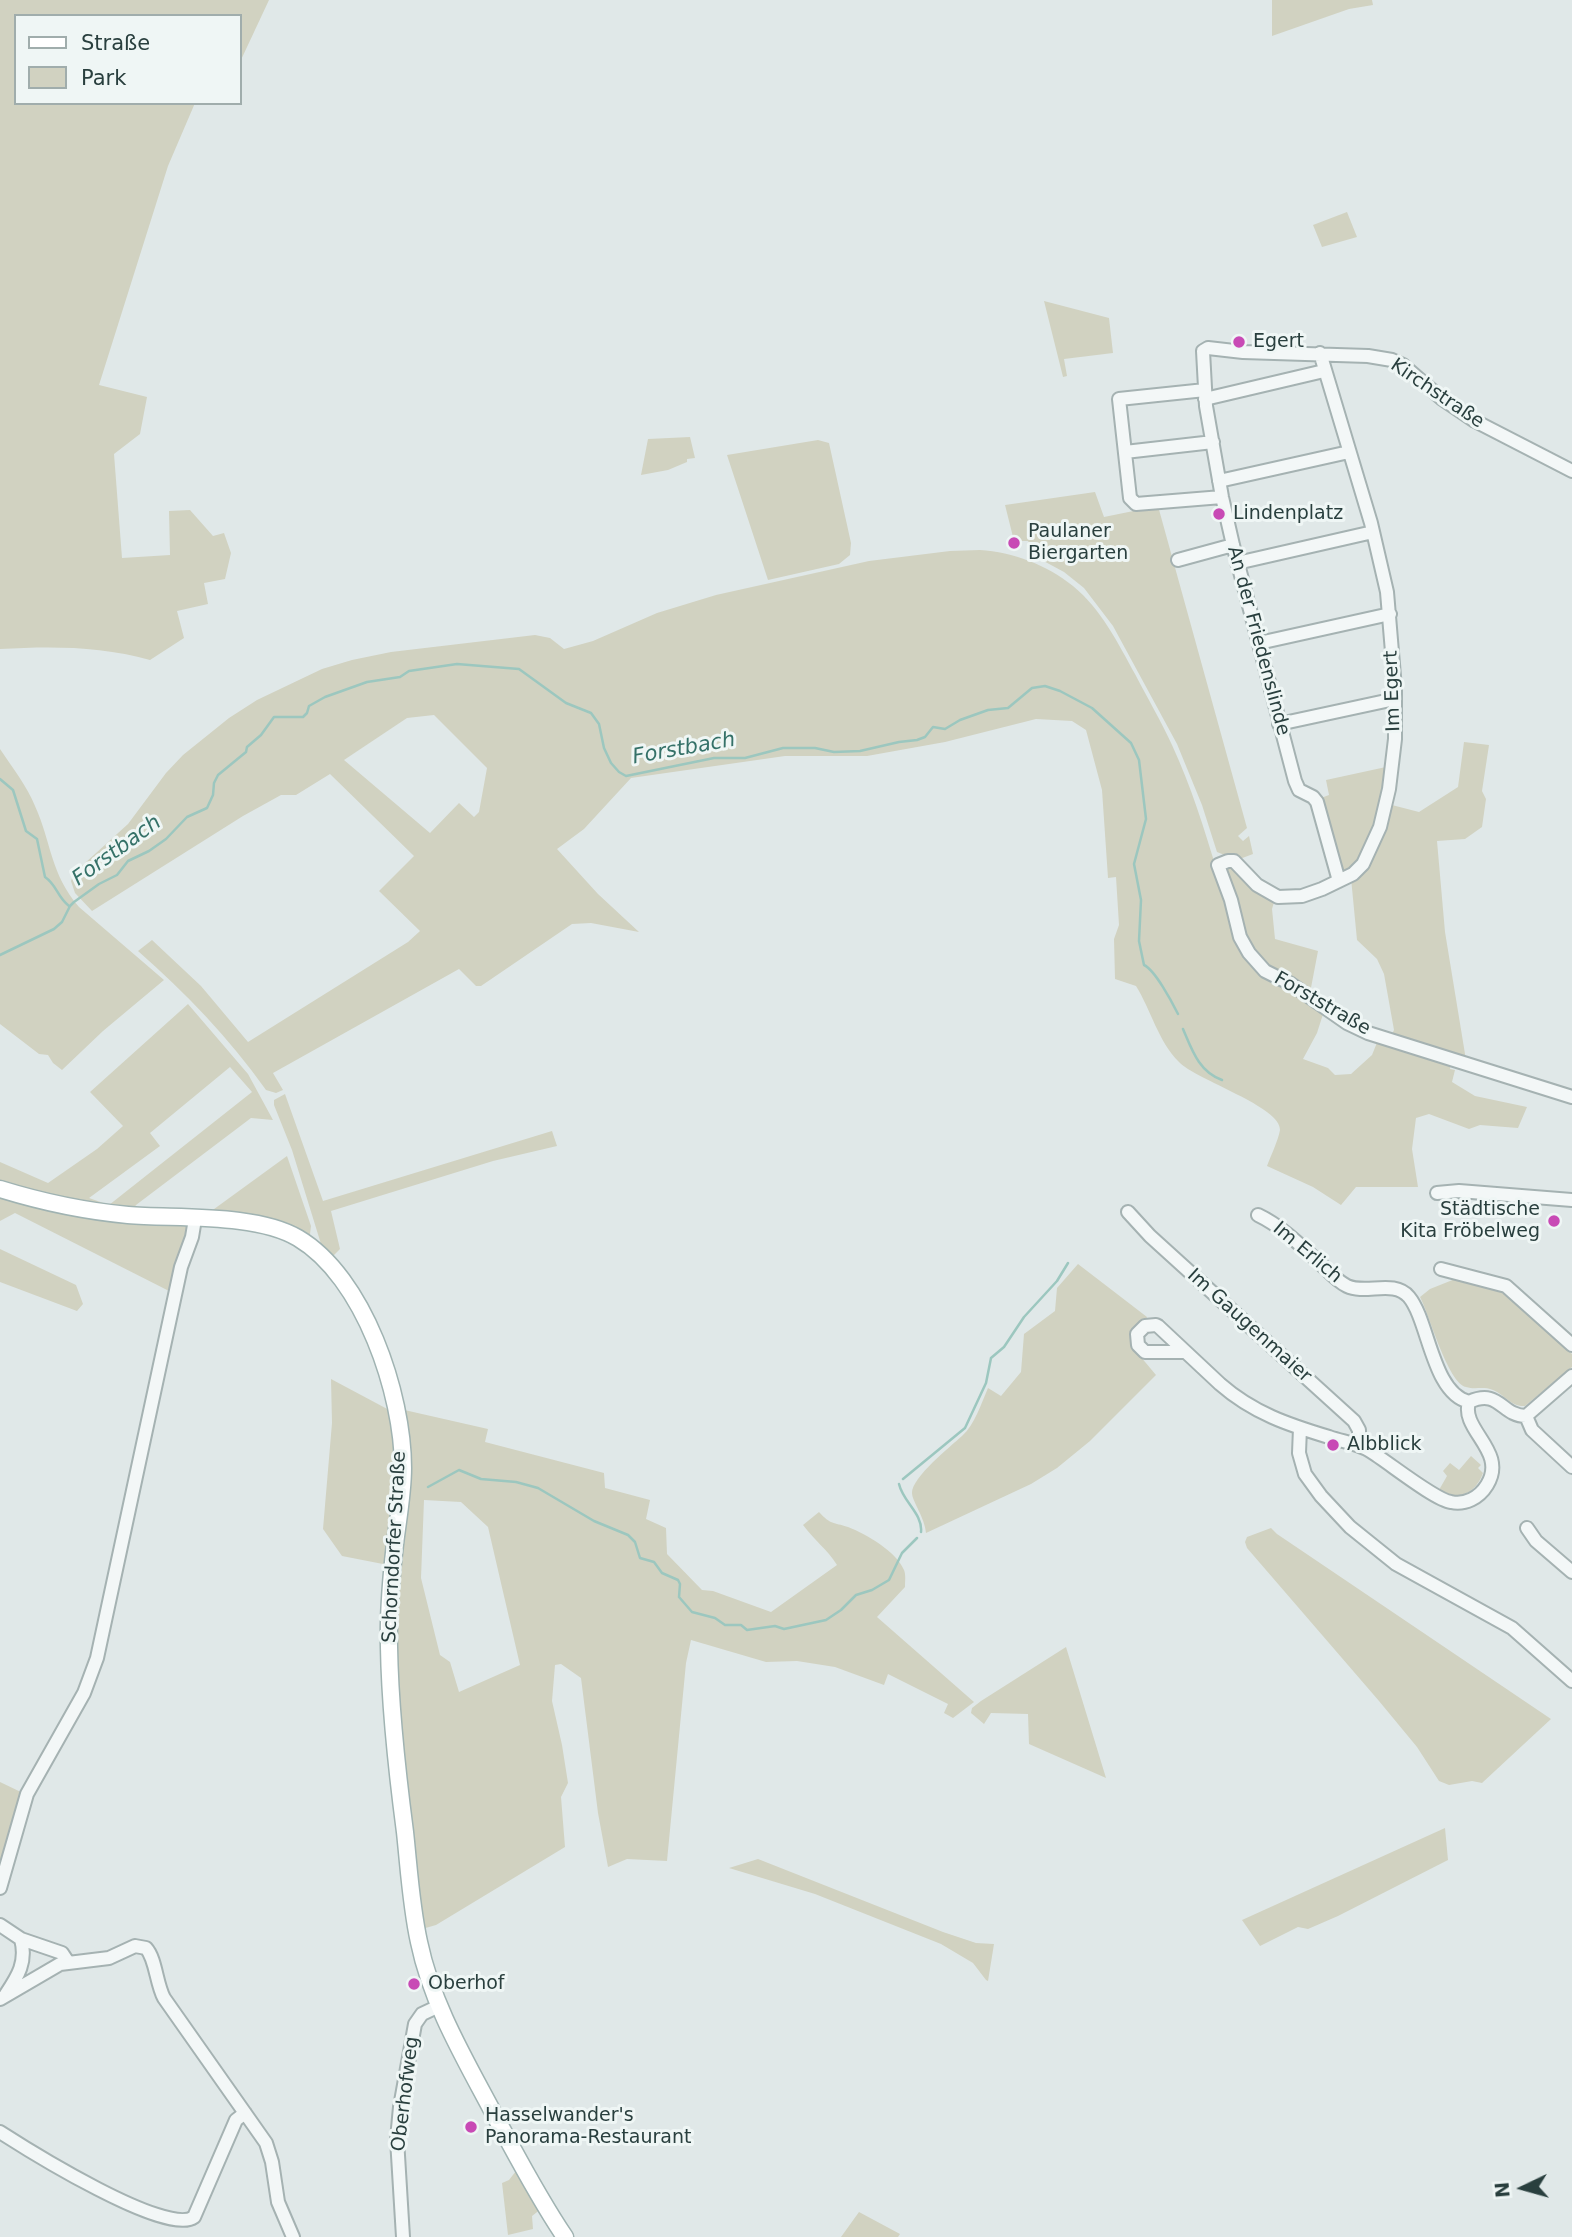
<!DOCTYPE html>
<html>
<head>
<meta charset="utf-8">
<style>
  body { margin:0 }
  #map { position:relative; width:1572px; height:2237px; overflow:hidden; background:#e0e8e8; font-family:"DejaVu Sans",sans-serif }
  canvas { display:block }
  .legend { position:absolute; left:14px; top:14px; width:228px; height:91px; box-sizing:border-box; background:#eff6f5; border:2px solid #a0adac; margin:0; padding:9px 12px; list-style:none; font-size:21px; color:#293f3e }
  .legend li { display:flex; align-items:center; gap:14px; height:35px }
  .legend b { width:35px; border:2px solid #a0adac }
  .north { position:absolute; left:1488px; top:2153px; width:70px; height:70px; -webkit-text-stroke:5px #eff6f5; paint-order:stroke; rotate:265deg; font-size:19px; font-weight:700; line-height:28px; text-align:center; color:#293f3e }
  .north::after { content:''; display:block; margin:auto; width:24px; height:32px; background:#293f3e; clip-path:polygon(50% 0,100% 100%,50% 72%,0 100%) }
</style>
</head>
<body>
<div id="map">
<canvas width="1572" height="2237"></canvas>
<ul class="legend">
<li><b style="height:9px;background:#fff"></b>Straße</li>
<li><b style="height:19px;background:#d1d2c1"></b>Park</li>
</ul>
<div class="north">N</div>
</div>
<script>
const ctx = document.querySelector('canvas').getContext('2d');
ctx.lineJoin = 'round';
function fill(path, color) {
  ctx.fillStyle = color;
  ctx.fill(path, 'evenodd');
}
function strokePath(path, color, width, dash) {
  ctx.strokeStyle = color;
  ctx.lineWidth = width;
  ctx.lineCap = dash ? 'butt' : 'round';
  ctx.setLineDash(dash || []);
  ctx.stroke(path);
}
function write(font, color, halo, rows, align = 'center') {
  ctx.font = font + ' "DejaVu Sans",sans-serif';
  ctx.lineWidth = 6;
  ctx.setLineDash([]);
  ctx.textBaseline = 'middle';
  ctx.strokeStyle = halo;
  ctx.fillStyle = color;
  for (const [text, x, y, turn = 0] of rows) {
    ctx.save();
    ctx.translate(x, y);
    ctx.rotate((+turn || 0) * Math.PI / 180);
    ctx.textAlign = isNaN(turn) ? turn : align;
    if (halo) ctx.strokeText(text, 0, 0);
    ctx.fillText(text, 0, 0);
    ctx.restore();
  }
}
fill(new Path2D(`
  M0,0H269L240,62V16H16V103H195L168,166L99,385L147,397L140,434L114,454L122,558L170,555L169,511L190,510L213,536L224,533L231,553L225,579L204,583L208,604L177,611L184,638L150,660C101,646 51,646 0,649Z
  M1272,0H1372L1373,5L1349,9L1272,36Z
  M1347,212L1357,237L1322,247L1313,225Z
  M1044,301L1109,318L1113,353L1064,359L1067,376L1063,377Z
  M690,437L695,458L687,459V462L668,470L641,475L648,439Z
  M818,440L829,443L851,543L850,555L839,564L768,580L727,455Z
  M1095,492L1104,517L1158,506L1247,828L1238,836L1243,841L1249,836L1253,854L1237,860L1217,852L1202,805L1177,744L1113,626L1084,588L1064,572L1038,558L1028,541H1014L1005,505Z
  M980,550C1013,552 1047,565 1073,586C1101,609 1118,643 1135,674C1147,697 1161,721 1172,745C1191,786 1204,828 1217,871L1229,864L1275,899L1272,909L1275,939L1318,951L1310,993L1324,1011L1317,1033L1303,1059L1328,1068L1335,1075L1351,1074L1372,1055L1378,1040L1390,1038L1394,1030L1384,974L1377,959L1357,940L1351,878L1388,804L1419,812L1458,787L1464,742L1489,745L1482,791L1486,799L1482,827L1465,839L1437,841L1445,932L1466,1060L1452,1058L1450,1069L1455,1070L1452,1082L1475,1096L1527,1107L1518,1128L1480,1125L1469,1129L1429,1114L1416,1118L1412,1149L1418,1187H1356L1341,1205L1313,1187L1267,1166C1271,1155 1278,1141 1280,1130C1282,1107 1196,1080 1179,1062C1158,1041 1151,1010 1136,986L1115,979L1114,939L1119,925L1116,877L1108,878L1102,790L1086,730L1072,721L1036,719L945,742L867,756H785L631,778L584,829L557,849L598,894L639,932L591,923L572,924L481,986H476L459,969L273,1073L283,1090L276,1093L266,1090C229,1038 186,993 138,951L152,940L201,986L248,1042L408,942L420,931L379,891L414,856L330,774L296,795H281L243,816L92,911L75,893L71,881L74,873L128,824L166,773L183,755L229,718L257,700L322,669L352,660L391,652L535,635L550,638L564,649L593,641L657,613L716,595L869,561L950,551ZM434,715L487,768L479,812L474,817L459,803L430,833L344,760L407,718Z
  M0,749C12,767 27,786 35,806C52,844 50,873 79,907L164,980L103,1031L62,1070L53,1063L48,1055L39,1054L0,1024Z
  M1386,767L1381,811L1364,857L1346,872L1342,871L1337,864L1321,798L1329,795L1326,780Z
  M188,1004L248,1074L273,1120L251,1118L136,1205L133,1211L109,1209L0,1185V1162L48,1183L97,1149L123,1126L90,1092ZM230,1067L252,1092L109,1205L89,1198L160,1146L150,1133Z
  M285,1094L323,1201L552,1131L557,1146L493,1161L331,1211L340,1249L331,1258L321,1244L292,1150L274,1105V1100Z
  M287,1156L311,1226L310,1234L307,1235L210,1212Z
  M0,1194L186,1223L189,1226L173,1293L15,1213L0,1221Z
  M0,1249L76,1285L83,1304L77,1311L0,1282Z
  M1078,1264L1147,1317L1135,1350L1156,1375L1090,1441L1057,1468L1031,1484L926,1533C925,1518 912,1501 912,1493C912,1477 951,1446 962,1436C975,1424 981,1404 988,1388L1001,1396L1021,1372L1024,1334L1055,1311L1057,1288Z
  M1455,1279L1500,1291L1509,1297L1569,1351L1572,1354V1367L1525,1406C1511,1407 1505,1395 1493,1390C1483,1386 1475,1390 1466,1387C1448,1383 1429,1314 1420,1297L1430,1289Z
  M331,1379L391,1411L397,1461L388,1565L342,1556L323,1529L332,1423Z
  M400,1409L488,1429L485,1442L604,1473L605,1488L650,1500L646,1519L666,1528L667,1554L702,1590L713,1591L771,1612L837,1565C827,1549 814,1540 803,1525L819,1512C831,1525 833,1522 848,1527C866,1534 896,1551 904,1570C906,1575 905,1581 905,1587L877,1617L974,1702L953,1718L944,1713L948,1704L888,1674L884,1685L835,1667L797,1661L766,1662L691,1640L686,1663L667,1861L627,1859L608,1867L598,1813L581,1678L561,1664L555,1665L552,1701L562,1745L568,1783L561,1797L565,1847L436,1925L422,1929L394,1669ZM424,1500L461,1502L488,1527L520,1665L459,1692L450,1662L440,1655L421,1578Z
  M1471,1456L1481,1465L1478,1468L1483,1473C1476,1493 1458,1502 1439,1490L1447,1476L1443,1471L1450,1463L1459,1470Z
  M1271,1528L1277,1534L1551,1719L1482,1783L1472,1781L1449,1785L1439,1781L1417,1747L1379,1701L1247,1548L1245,1542L1247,1537Z
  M1066,1647L1106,1778L1029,1744L1028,1714L991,1713L984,1724L971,1713L972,1708L981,1701Z
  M0,1782L25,1794L0,1882Z
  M1445,1828L1448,1860L1338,1916L1308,1929L1298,1927L1260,1946L1242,1920Z
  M758,1859L943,1932L976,1943L994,1944L988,1981L986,1980L973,1963L941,1944L815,1894L729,1868Z
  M516,2171L541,2209L532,2216L533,2229L508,2235L502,2183L509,2180Z
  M859,2212L900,2234L898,2237H841Z`), '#d1d2c1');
strokePath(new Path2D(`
  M0,779L13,790L26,831L37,839L45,877C57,885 57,897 69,906
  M0,955L54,929L62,922L70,906L74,902L99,884L117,875L128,861L149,851L166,839L187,817L207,808L213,795L214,783L218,775L246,752L247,747L261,735L274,717H303L307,713L309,706L325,697L367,682L400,677L409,671L457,664L519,669L566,703L591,713L599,724L604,748L611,763L619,772L626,776L714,758H745L783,748H815L834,752L860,751L899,742L917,740L925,737L933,727L945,729L960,720L988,710L1008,708L1032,688L1045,686L1060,691L1092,708L1131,743L1139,760L1146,819L1134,864L1141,900L1139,941L1144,965C1155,970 1172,1002 1178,1014
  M1183,1029C1192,1050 1199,1072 1222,1080
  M903,1479L965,1428L986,1383L991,1358L1004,1347L1024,1317L1057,1281L1068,1263
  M899,1484C903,1502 923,1514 921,1532
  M428,1487L459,1470L481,1479L516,1482L538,1488L594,1521L628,1535L635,1542L640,1558L654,1562L662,1573L678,1580L680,1584L679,1597L692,1612L715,1618L725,1625H741L747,1630L775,1626L784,1629L826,1620L841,1610L856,1595L872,1590L889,1580L902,1553L917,1538`), '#9cc7bf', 2.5);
const minor = new Path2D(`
  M1320,353L1371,523L1387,592L1395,688V739L1389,789L1380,827L1363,864L1353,874L1322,889L1302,896L1278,897L1257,885L1234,861H1228L1218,865L1231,900L1240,937L1249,953L1265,971L1291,984L1347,1023L1368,1033L1572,1097
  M1205,390L1119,399L1130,498L1136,504L1222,497
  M1205,399L1324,371
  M1125,452L1213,442
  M1219,481L1349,452
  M1178,560L1233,545
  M1237,563L1373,532
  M1259,643L1390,614
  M1279,724L1395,699
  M1339,881L1317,802L1313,797L1299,790L1295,781L1233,545L1222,497L1206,406L1203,351L1208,348L1243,352L1368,356L1392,360L1403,365L1441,398L1475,421L1572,471
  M1437,1193L1459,1191L1572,1200
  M1128,1212L1150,1236L1354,1421L1359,1430V1445
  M1258,1215C1283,1227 1302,1247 1322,1265C1330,1273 1337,1281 1347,1286C1366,1295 1394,1279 1409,1297C1429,1321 1432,1393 1469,1402
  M1441,1269L1506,1286L1572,1345
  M1185,1352H1145L1138,1345L1137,1334L1145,1326L1156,1325L1158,1326L1220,1384C1253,1413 1289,1425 1329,1437C1343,1442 1357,1443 1370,1451C1388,1462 1435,1500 1451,1502C1465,1505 1479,1498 1487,1485C1508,1451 1460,1430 1469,1402
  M1469,1402C1500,1388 1501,1416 1526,1416
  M1526,1416L1532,1430L1572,1467
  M1526,1416L1572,1376
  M1300,1428L1299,1453L1305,1474L1321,1496L1350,1527L1396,1564L1512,1628L1572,1681
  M1527,1528L1536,1541L1572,1572
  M0,1888L27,1794L84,1693L97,1658L181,1267L192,1237L195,1219
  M0,1925L21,1939L62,1953L68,1962
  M6,1994C18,1976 27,1962 21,1939
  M0,1999L60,1964L109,1958L135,1946L146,1948C156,1959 156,1983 164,1998L266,2143L272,2162L278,2202L293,2237
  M0,2132C28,2150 167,2237 194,2217L236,2120L245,2113
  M403,2237L397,2139L400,2107L415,2024L422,2014L439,2006`);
const major = new Path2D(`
  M0,1189C42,1202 84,1211 128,1215C177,1219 256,1213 298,1238C364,1277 403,1394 403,1468C403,1493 398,1519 395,1544C391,1578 388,1612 389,1647C390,1709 397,1771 405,1832C409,1869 411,1906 419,1942C432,2005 466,2061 496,2118C518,2158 539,2199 565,2237`);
strokePath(minor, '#a5b2b2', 16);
strokePath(major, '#a0b3b2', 19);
strokePath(minor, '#f3f7f7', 12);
strokePath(major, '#fff', 16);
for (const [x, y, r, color] of [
  [1239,342,7,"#c84ab5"],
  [1219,514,7,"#c84ab5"],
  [1014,543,7,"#c84ab5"],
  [1554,1221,7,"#c84ab5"],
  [1333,1445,7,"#c84ab5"],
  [414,1984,7,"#c84ab5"],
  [471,2127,7,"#c84ab5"]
]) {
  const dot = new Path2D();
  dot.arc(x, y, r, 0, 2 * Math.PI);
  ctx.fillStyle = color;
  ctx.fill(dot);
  strokePath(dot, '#eff6f5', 2.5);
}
write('19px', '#293f3e', '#eff6f5', [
  ["Egert",1253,342],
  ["Lindenplatz",1233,514],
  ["Paulaner",1028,532],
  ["Biergarten",1028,554],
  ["Städtische",1540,1210,"right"],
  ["Kita Fröbelweg",1540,1232,"right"],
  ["Albblick",1347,1445],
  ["Oberhof",428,1984],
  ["Hasselwander's",485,2116],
  ["Panorama-Restaurant",485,2138]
], 'left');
write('19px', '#293f3e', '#eff6f5', [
  ["Kirchstraße",1437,394,34],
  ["An der Friedenslinde",1258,641,75],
  ["Im Egert",1393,691,-92],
  ["Forststraße",1322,1004,30],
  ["Im Erlich",1307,1253,40],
  ["Im Gaugenmaier",1249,1326,42],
  ["Schorndorfer Straße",395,1547,-87],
  ["Oberhofweg",406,2094,-83]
]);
write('italic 21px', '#357168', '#eff6f5', [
  ["Forstbach",684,749,-10],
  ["Forstbach",117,851,-36]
]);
</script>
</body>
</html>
